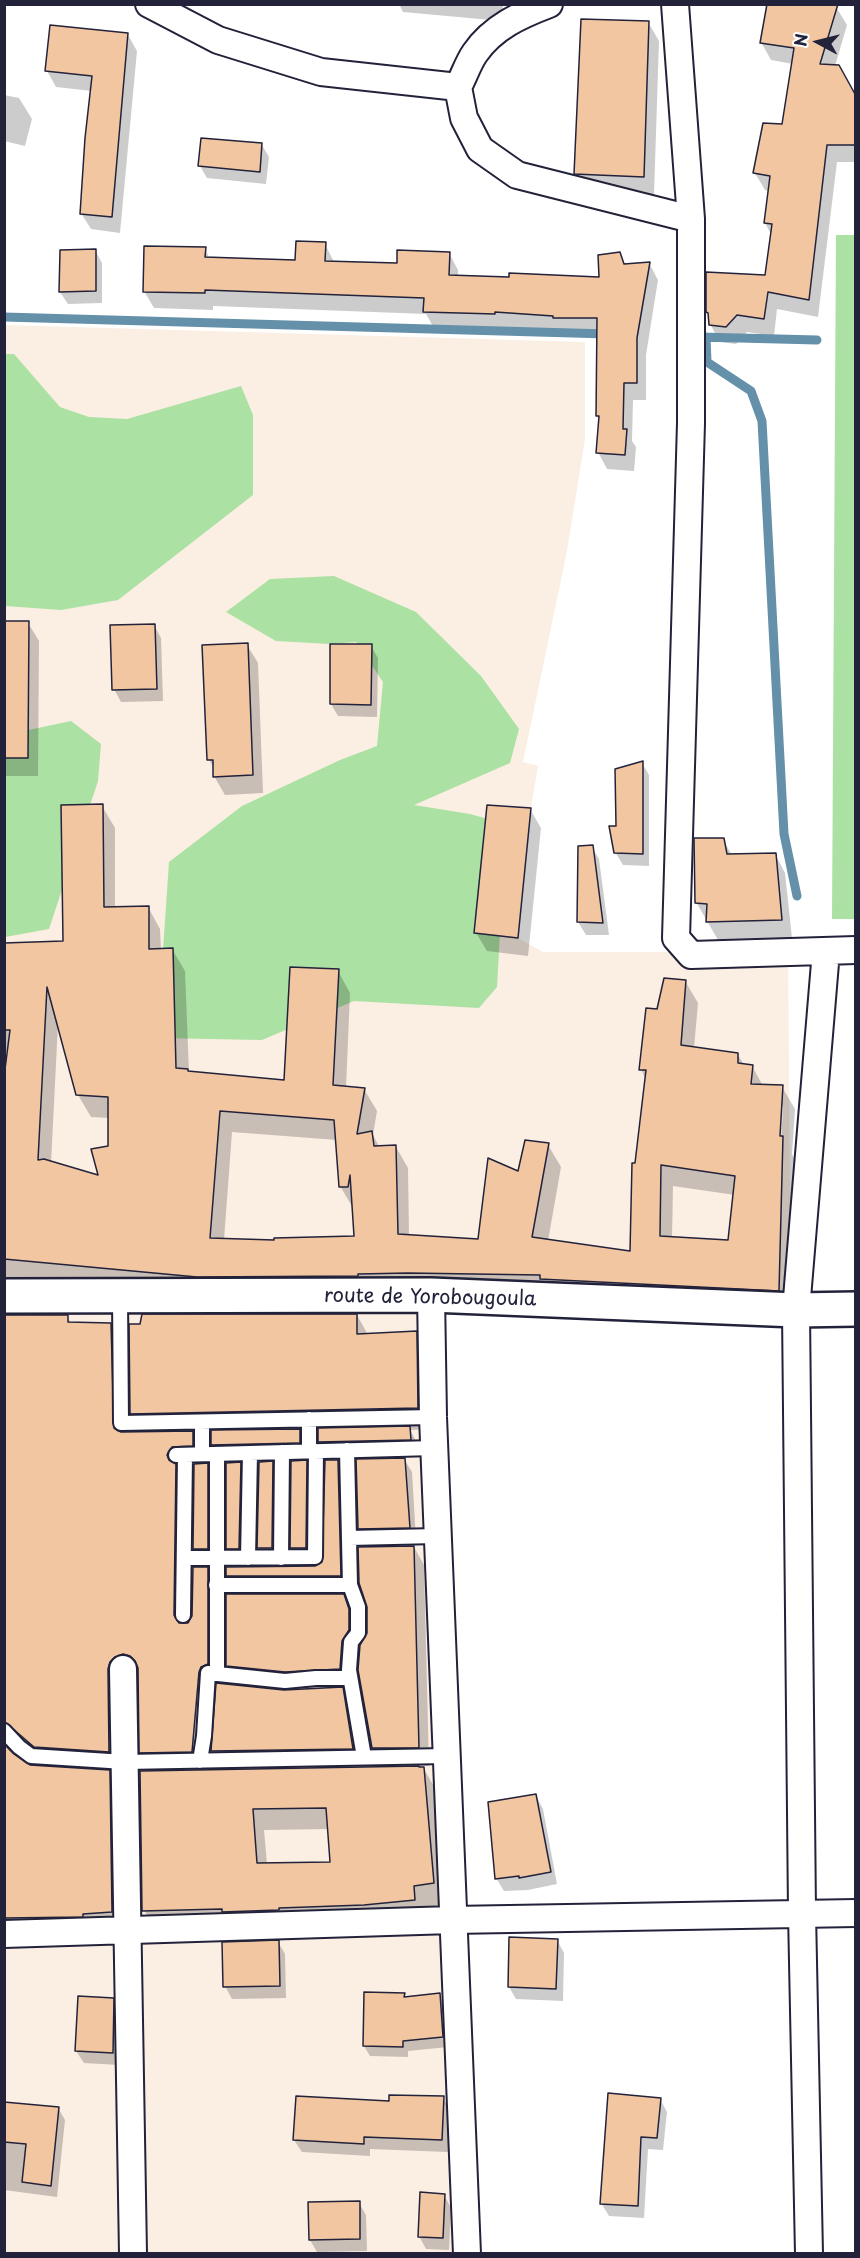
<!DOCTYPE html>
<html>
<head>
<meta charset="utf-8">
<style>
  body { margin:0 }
  #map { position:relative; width:860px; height:2258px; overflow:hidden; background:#fff; font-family:"Playpen Sans",sans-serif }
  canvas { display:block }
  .frame { position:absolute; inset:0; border:6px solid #22223b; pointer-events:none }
  .north { position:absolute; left:788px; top:12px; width:60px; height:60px; -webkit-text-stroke:4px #fff; paint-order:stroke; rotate:277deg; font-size:16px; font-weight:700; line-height:24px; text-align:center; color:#22223b }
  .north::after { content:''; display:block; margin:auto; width:21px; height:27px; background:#22223b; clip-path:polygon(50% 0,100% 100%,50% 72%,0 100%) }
</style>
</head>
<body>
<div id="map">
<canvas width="860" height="2258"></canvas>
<div class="frame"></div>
<div class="north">N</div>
</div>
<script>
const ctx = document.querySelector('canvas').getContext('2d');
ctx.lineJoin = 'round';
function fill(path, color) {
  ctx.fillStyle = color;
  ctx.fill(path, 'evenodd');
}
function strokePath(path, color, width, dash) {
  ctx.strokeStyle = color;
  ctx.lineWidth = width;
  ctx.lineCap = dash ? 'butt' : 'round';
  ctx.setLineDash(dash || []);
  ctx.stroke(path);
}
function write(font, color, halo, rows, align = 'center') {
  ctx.font = font + ' "Playpen Sans",sans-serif';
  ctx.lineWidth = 5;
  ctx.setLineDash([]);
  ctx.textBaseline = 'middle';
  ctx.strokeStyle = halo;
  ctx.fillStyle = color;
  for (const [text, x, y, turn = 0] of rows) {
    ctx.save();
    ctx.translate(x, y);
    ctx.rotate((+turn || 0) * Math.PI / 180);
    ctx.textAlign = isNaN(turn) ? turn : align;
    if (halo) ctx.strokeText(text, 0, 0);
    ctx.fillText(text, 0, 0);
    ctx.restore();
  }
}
fill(new Path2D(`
  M5,325L585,342V439L567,551L523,762L538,766L531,808L518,938L543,952H788L791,1302L419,1285L453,2253L5,2254Z`), '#fbeee3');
fill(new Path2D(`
  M836,235H856V919H832Z
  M4,354H14L60,407L89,417L127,419L241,386L253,415V495L118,600L61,610L5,606Z
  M334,576L416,612L481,676L519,729L510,763L414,805L470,814L506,824L497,987L479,1008L354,1001L262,1040L157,1038L169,862L242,806L340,760L377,746L383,682L356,642L330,644L276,641L226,612L270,579Z
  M71,721L101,744L98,781L49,929L5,937V735Z`), '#abe1a3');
fill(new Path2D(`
  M292,4H341V6Z
  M399,4H503L502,21L403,12Z
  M836,7L847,25L835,66H838L856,97V162H837L818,317L777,309L774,336L747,332L736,344L720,342L710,324L767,277L772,236L765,223L769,191L765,190L755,173L784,126L793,64L771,60L761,42Z
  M648,22L659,41L654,195L586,192L576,174Z
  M128,35L137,51L120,233L91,229L81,213L92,91L56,87L47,71Z
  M4,95L19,98L32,119L25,146L4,141Z
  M262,145L269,157L266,184L207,178L200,166Z
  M325,244L334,262L398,265L449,253L458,270V277L601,279L619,254L626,265L649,263L658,280L646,355V400H633L632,441L636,447L634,471L607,469L598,452L600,422L597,416L598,334L564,335L563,332L504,328V330L434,328L426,314L213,306V310L154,308L144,291L205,249L210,259L297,262Z
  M95,250L102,263V303L68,304L60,292Z
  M4,622L28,623L39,641L38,776H4Z
  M154,625L161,638L163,701L121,702L114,689Z
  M247,645L258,663L263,793L225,795L214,776V769L209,759Z
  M371,646L378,658L377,717L338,716L331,704Z
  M642,763L649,775V866L623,865L615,852L617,828Z
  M102,806L115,828V908L148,907L160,929L161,950L172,949L185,971L189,1073L285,1082L338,971L350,993L346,1088L364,1089L377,1111L373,1135L380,1148L396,1147L408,1168L409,1236L479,1241L520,1173L548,1145L561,1167L548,1241L632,1253L636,1165L646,1080L641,1069L659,1011L685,981L698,1003L694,1048L738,1055L744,1065L752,1066L763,1086L782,1087L795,1109L792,1154L795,1160L791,1312L210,1298L4,1279V1089L9,1052H4V945L64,942ZM58,1024L78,1095L91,1117L110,1118V1147L100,1177L51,1163ZM780,1106H783L781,1144L778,1143ZM232,1132L337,1140L340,1186L353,1208L355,1238L276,1241L224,1240ZM673,1186L735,1195L729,1241L672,1238Z
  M530,809L541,828L528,956L487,951L476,933Z
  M723,840L732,855L775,854L785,873L792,938L718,940L696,902Z
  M592,847L599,859L609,935H586L578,922Z
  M4,1315L67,1316L71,1323L110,1324L123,1346L125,1433H143L131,1413L357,1315L368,1335L416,1333L428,1354L429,1429L410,1430L416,1441L418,1452L327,1454L320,1442V1432H300L306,1443V1455L220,1457L213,1445V1434H193L205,1454V1465H207L214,1477V1561H202L194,1549L195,1468L184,1469L188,1487L186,1626L192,1621L207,1568L220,1590V1685L240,1687L228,1665L343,1596L356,1619L362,1633V1645L414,1547L424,1565L429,1766H418L419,1769H424L436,1790L445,1904L425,1907L426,1921L156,1931L144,1910L152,1772L141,1752L140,1676H137L127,1678L121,1773H109L122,1793L124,1934L4,1940ZM361,1656L373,1748L384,1768H365L355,1712L344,1692H353L355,1665ZM218,1687L212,1751L223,1771H204L211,1695L213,1689ZM14,1744H21L46,1767L26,1765L8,1750ZM329,1829L332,1863L267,1864L264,1830Z
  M404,1459L412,1472L416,1540L366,1541L359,1528Z
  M337,1461L345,1474L347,1588H235L228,1576L321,1566L325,1558Z
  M306,1462L313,1474L312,1560H299L292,1548Z
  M260,1463H272L279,1475L278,1560L266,1561L259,1548Z
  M240,1464L247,1476L246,1561H235L228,1548Z
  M536,1796L543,1809L557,1884L528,1890L504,1891L496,1878Z
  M557,1940L564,1953L563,2001L516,1999L509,1987Z
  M278,1942L285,1954L286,1998L232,1999L225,1986Z
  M404,1994L406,1998L439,1995L445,2005L448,2047L408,2051V2057L370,2056L364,2046Z
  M113,1999L120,2011L119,2065L84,2063L76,2051Z
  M443,2098L450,2110L448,2152L370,2149V2156L302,2152L294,2140L391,2103Z
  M660,2099L667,2112L663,2150L648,2149L644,2218L609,2216L601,2203Z
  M4,2103L58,2108L65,2120L57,2197L4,2190Z
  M444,2195L451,2208L449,2250L426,2249L419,2236Z
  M359,2203L366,2215L367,2251L317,2252L310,2240Z`), '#0003');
strokePath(new Path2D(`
  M4,317L608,334
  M700,337L817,340
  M706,337L707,362L751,391L762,421L784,834L797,896`), '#6590aa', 9);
const building = new Path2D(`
  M767,4H838L820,64L839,65L855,94V145H827L809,300L768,292L764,319L737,315L726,327L709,325L708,313L706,312V272L765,275L772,224L764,223L770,176L753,173L763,123L782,124L794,48L760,43Z
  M581,19L649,21L644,177L574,174Z
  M50,25L128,33L112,217L80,214L85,138L92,76L45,71Z
  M201,138L262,143L260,172L198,166Z
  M296,241L326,242L325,261L397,263V250L450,252L449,275L509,277V273L599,277L598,255L620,252L624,264L650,262L637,338V383H624L623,429H627L625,455L596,453L599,416H596L597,318H553V316L495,312V314L423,312L424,298L205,290V293L143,292L144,246L206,247L205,257L295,260Z
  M96,249V291L59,292L60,250Z
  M4,621H29L28,758H4Z
  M155,624L157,689L112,690L110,625Z
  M248,643L253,775L213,777V760H207L202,645Z
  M330,644H372L371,705L330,704Z
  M643,761V854L614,853L609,826H616L615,769Z
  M103,804L104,907L149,906V949L173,948L176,1068L188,1069V1071L284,1080L290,967L339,969L333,1085L365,1088L357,1134L372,1131L374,1146L396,1145L398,1234L478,1239L488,1158L518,1171L525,1140L549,1143L532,1237L630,1251L632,1163H635L646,1070H639L646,1008L657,1009L664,978L686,980L681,1045L738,1053V1063L753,1065L751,1084L783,1085L780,1136H783L779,1291L540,1279V1275L408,1273L358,1274V1276L197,1277L4,1259V1077L10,1030H4V943L63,941L61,805ZM47,987L76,1095L108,1097V1146L91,1149L98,1175L44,1159L38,1160ZM220,1111L334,1120L339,1187H348L350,1175L354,1236L274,1238V1240L210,1238ZM661,1165L735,1176L728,1240L660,1236Z
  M487,805L531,808L518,938L474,933Z
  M694,838H724L727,854L776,853L782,920L706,922L707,904L695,903Z
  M593,845L603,923L577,922L578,846Z
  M142,1314H357V1334L417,1331L418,1408L130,1414L129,1324H140Z
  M4,1315H68V1322L111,1323L114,1428L121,1432L193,1431V1446L172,1447L167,1455L169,1460L176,1464L174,1615L179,1623H188L192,1616L193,1567H208V1664L201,1667L199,1672L192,1752L139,1753L138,1668L135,1661L130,1656L123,1654L115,1657L110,1662L108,1669L109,1752L34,1747L5,1722Z
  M410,1426L411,1440L318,1442V1428Z
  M300,1429V1443L211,1445V1430Z
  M405,1458L410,1528L358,1529L356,1459Z
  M307,1460L306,1548H290L291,1461Z
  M325,1460H338L341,1576H226V1567L315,1566L322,1562Z
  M273,1461L272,1548H257L259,1462Z
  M241,1462L239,1549H226V1463Z
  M208,1463V1549H193L194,1464Z
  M414,1546L419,1748H372L358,1670L360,1645L367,1633V1607L359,1583L358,1547Z
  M226,1594H344L349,1609V1630L342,1641L340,1669L285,1672L226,1666Z
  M216,1683L284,1690L343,1687L353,1749L211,1751Z
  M5,1745L14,1754L30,1765L110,1770L112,1912L83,1914V1917L4,1918Z
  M419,1766V1767H424L434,1883L414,1886L415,1900L364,1905L279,1908V1910L222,1912V1909L142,1911L140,1771ZM326,1808L330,1862L257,1863L253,1809Z
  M536,1794L551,1872L519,1878V1876L495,1879L488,1802Z
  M509,1937L558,1939L556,1989L508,1987Z
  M279,1940L280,1986L223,1987L222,1942Z
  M364,1992L405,1993L404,1997L440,1993L443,2037L403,2041V2047L363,2046Z
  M78,1996L114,1998L113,2053L75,2051Z
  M608,2093L661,2098L657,2138L641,2137L638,2206L600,2204Z
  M389,2095L444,2096L442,2140L364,2137V2144L293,2140L296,2096L389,2101Z
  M4,2102L59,2107L51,2186L22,2182L26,2144L4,2142Z
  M420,2192L445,2194L443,2238L418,2237Z
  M360,2201V2239L309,2240L308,2202Z`);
fill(building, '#f1c6a1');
strokePath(building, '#22223b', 1.5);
const service = new Path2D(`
  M120,1296L121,1423L433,1417
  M202,1422V1454
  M347,1450L350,1585L358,1607V1633L351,1642L349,1670L364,1757
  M309,1451V1419
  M217,1454V1673
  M176,1455L434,1448
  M349,1538L437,1536
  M184,1558L315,1557L316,1451
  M248,1558L250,1453
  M281,1558L282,1452
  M216,1585H350
  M183,1615L185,1455
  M4,1731L19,1747L31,1756L125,1762L446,1756
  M200,1761L204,1736L208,1673L285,1681L316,1678H350`);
const minor = new Path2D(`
  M149,4L218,40L321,72L458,87C464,76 468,63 475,53C493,27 520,15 549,4
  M675,4L691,219V423L676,938L691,955L856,950
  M458,87L464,118L480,149L517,175L691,219
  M431,1295L433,1417L467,2254
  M123,1669L133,2254
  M4,1934L452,1920L856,1913
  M809,2254L802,1913L796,1310L826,951`);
const secondary = new Path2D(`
  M4,1296L431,1295L796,1310L856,1309`);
strokePath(service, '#22223b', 18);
strokePath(minor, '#22223b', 30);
strokePath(secondary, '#22223b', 38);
strokePath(service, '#fff', 14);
strokePath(minor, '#fff', 26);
strokePath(secondary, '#fff', 33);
write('20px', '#22223b', '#fff', [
  ["route de Yorobougoula",430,1298,1]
]);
</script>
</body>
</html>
